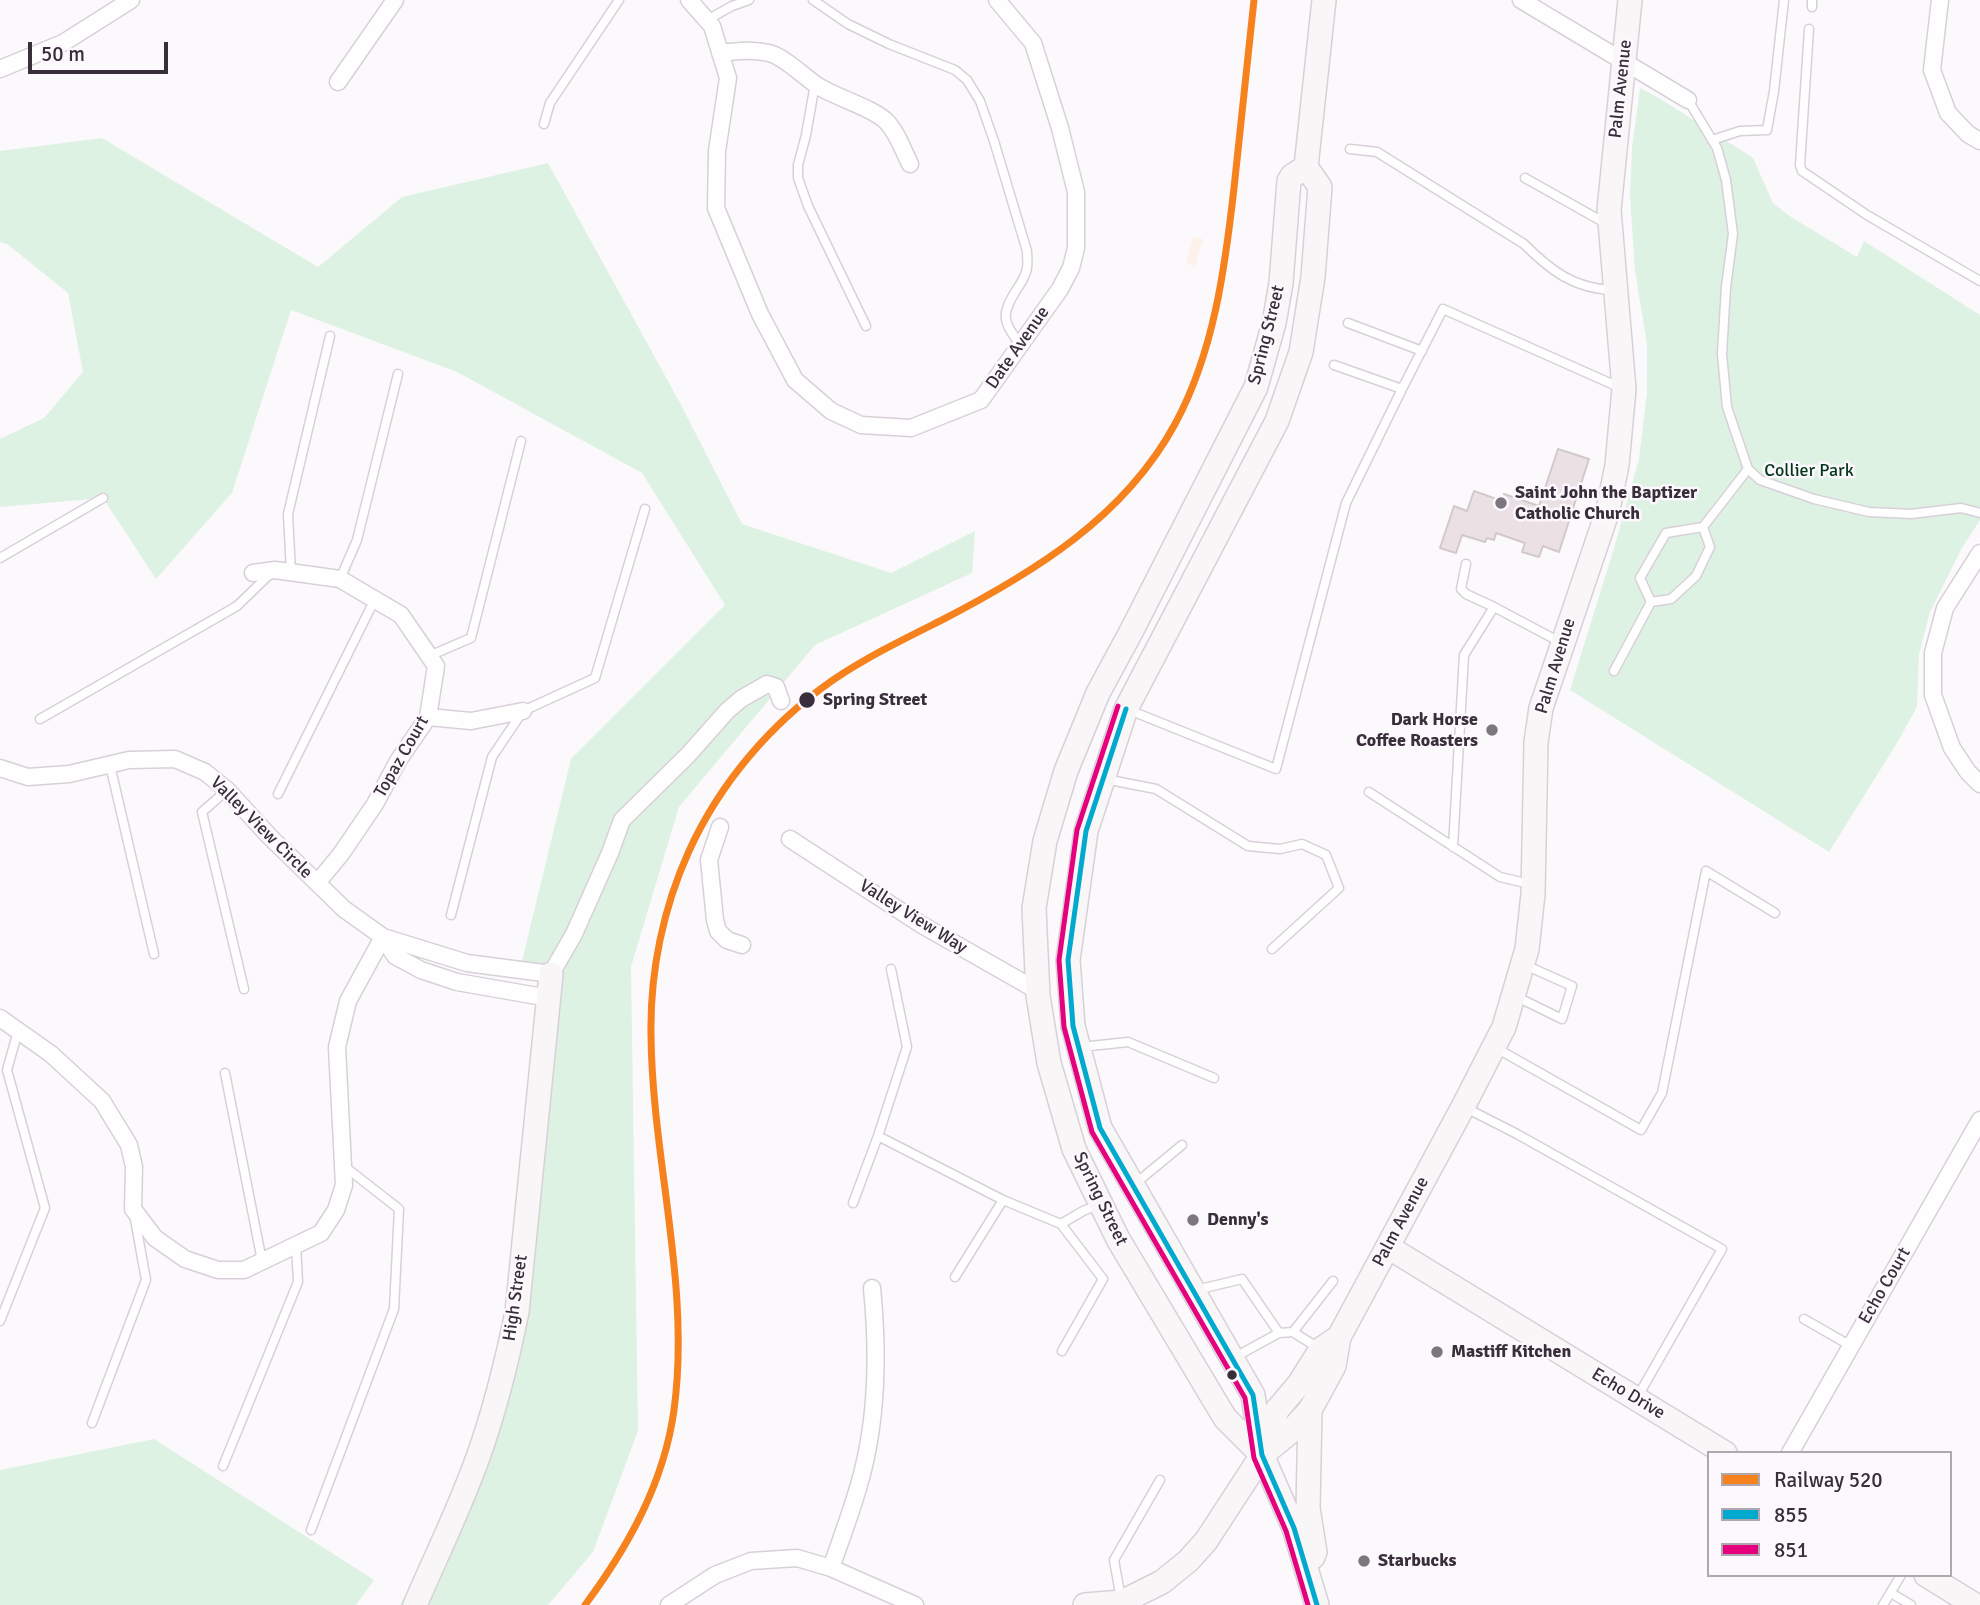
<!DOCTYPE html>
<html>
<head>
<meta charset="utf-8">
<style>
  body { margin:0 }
  #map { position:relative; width:1980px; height:1605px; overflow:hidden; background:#fcf9fd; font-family:Signika,sans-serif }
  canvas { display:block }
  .legend { position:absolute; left:1707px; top:1451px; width:245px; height:126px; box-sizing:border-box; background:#fdf8fe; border:2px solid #afa8b0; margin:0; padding:9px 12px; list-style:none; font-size:21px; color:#392f3b }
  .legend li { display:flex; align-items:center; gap:14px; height:35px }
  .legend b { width:35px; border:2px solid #afa8b0 }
  .scale { position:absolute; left:28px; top:42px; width:140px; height:32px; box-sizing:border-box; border:4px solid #392f3b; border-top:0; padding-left:9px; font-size:21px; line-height:24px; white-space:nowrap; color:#392f3b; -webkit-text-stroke:5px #fdf8fe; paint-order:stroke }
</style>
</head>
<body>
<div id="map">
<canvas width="1980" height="1605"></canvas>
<ul class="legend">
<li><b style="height:9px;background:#f6821e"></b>Railway 520</li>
<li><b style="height:9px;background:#00a9ce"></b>855</li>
<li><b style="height:9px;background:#e5007d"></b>851</li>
</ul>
<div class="scale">50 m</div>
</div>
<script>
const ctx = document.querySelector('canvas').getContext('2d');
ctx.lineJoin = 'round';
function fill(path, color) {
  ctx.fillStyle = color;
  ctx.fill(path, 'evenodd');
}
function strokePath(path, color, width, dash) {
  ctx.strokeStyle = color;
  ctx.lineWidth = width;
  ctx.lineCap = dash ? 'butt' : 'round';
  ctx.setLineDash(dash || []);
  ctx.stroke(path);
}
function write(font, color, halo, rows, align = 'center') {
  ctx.font = font + ' Signika,sans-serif';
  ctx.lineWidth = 5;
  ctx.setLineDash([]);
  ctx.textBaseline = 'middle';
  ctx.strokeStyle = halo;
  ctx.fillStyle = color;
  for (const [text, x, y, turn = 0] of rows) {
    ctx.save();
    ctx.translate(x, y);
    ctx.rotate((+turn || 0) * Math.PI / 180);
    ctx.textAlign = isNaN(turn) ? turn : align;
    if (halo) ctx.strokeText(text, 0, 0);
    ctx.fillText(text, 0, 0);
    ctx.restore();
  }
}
fill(new Path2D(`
  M1193,237L1203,239L1195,267L1186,263Z`), '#fcf2ea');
fill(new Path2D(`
  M1640,88L1659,98L1753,158L1773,203L1791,217L1857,257L1864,241L1980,315V520L1962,548L1930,612L1919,654L1917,707L1897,743L1829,852L1570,690L1614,548L1639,459L1647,392V344L1635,271L1630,196L1632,148Z
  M102,138L318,267L402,197L548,163L679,401L742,524L891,573L975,531L972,573L815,645L679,807L631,967L638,1431L593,1552L548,1605H400L459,1505L493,1413L551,974L521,965L571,759L725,605L642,473L457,372L291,310L232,493L156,579L103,498L0,507V439L44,418L83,372L68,293L7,244L0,242V151Z
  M154,1439L374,1580L356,1605H0V1470Z`), '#def2e3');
const building = new Path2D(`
  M1558,449L1589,459L1559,552L1543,546L1539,557L1522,552L1525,543L1496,533L1494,540L1487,538L1485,542L1462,535L1456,553L1440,548L1454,506L1467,511L1474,491L1502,501L1504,494L1539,506Z`);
fill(building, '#ebe1e4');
strokePath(building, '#d2c9ca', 2);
const lane = new Path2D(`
  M813,0L848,24L889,44L955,70L967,80L980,101L994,141L1027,251C1027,257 1028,263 1027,268C1026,276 1021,283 1017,289C1001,314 1002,321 1020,344
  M1812,7V0
  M707,20L732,6L749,0
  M1809,29L1800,165L1802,171L1867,215L1980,281
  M815,84L806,135L798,165V178L808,206L866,326
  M1688,100L1717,148L1726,180L1733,234L1726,287L1722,354L1727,407L1748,469L1760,480L1814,499L1869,512L1911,514L1961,508L1980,513
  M544,124L550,103L619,0
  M1712,140L1740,131L1767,130L1774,91L1784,0
  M1350,149L1377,152L1524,244C1550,270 1574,289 1613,290
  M1525,178L1605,223
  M1348,323L1422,351
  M1402,389L1443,309L1621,388
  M1703,527L1710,547L1696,576L1671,599L1651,602L1640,578L1666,533L1703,527L1748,469
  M0,558L103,498
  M291,572L288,514L330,336
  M340,579L357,540L398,374
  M1494,607L1560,642
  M429,656L471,638L521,441
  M1614,671L1651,602
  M1129,710L1276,769L1346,503L1402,389L1334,365
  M40,719L237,606L270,574
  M110,765L154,954
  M1105,779L1156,789L1248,846L1280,849L1302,844L1326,855L1339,888L1272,949
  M227,790L202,812L244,989
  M1369,792L1500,877L1530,884
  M278,794L375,599
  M1453,847L1464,655L1494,607L1466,594L1461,589L1466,564
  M451,915L492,757L523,711L595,678L645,509
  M1517,997L1562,1019L1572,986L1525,965
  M1081,1047L1128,1042L1214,1078
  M1496,1048L1641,1130L1662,1093L1706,871L1775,913
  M225,1073L262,1261
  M1464,1107L1517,1134L1722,1249L1638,1396
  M878,1136L907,1047L891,969
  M1136,1183L1182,1145
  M853,1203L878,1136L1003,1200
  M955,1277L1003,1200L1061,1224
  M1196,1290L1242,1279L1279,1333L1235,1357
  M1804,1319L1851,1346
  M0,1321L45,1208L7,1070L18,1031
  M1293,1332L1320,1349
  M1279,1333L1293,1332L1333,1281
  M1062,1351L1103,1279L1061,1224L1083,1211L1098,1205
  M92,1423L146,1280L135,1219
  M223,1466L298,1282L296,1245
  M311,1530L394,1309L399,1209L344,1166
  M1891,1593L1911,1605
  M1121,1599L1114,1560L1160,1480
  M1883,1605L1901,1575`);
const street = new Path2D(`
  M689,0L712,26L728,78L717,151L716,208L760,314L795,380L831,411L861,425L911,428L981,400L1060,289L1071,268L1076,248V192L1060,128L1033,43L997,0
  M1521,0L1688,100
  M1940,0L1932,70L1948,113L1968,134L1980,141
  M720,53C737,51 752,49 769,53C785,57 804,77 818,86C837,98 873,108 886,121C897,132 903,150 910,164
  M0,69L63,43L131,0
  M338,82L395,0
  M1980,553L1945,608L1933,653V695L1952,748L1968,772L1980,784
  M253,573L275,570L340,579L401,615L436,666L428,717L398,761L375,804L341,854L317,883
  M428,717L471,721L523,711
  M0,768L28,777L69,774L129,760L175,759L205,772L227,790L269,836L344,909L383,937L467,963L551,974L574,934L610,853L622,820L688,755L727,711L741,699L767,684L776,687L781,701
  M720,827L709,860L715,920L718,931L727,940L742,945
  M790,839L922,925L1038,991
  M383,937L395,956L421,970L457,982L549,998
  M0,1018L51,1054L102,1101L129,1145L134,1167L133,1209L155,1238L185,1259L218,1270H244L321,1233L336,1210L344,1185L337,1047L348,1001L383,937
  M1790,1453L1980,1120
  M831,1568C842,1536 855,1503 863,1470C878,1410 878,1349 872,1288
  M669,1605L715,1575L751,1561L797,1558L831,1568L915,1605`);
const secondary = new Path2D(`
  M1388,1247L1725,1453
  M1310,1410L1308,1508L1315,1552L1313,1557
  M1262,1455L1289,1433L1310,1410L1334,1366L1339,1337L1463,1107L1504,1027L1527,949L1533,894L1536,742L1541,708L1608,510L1617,465L1624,389L1609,210L1630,0
  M1262,1455L1225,1418L1118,1239L1074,1149L1049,1063L1038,996L1034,908L1045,841L1066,771L1098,693L1132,630L1256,387L1274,323L1281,283L1289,181L1292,176L1306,167
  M1926,1575L1975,1605
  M415,1605C436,1556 460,1508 478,1457C495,1410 507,1361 517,1312L551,974
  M1085,1605L1122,1602L1162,1582L1188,1561L1206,1541L1262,1455L1277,1410L1299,1384L1321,1349L1339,1337
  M1317,1605L1294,1528L1262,1455L1253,1395L1100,1128L1073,1026L1068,960L1086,831L1126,709L1277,421L1301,352L1313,277L1320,187L1306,167L1324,0`);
strokePath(lane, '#d7d0d8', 11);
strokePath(street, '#d7d0d8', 19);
strokePath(secondary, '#d7d0d8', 26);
strokePath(lane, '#fffeff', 8);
strokePath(street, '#fffeff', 16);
strokePath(secondary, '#f9f6f7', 23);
strokePath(new Path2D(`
  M1126,709L1086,831L1068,960L1073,1026L1100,1128L1253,1395L1262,1455L1294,1528L1317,1605`), '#00a9ce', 5);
strokePath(new Path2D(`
  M1118,706L1077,830L1059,960L1064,1027L1092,1132L1245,1398L1254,1458L1286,1531L1308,1605`), '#e5007d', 5);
strokePath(new Path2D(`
  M585,1605C628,1547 664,1483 674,1410C691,1284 652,1160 651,1034C650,972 663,908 689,851C720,783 771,723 833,680C867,657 904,639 940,621C1033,573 1124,518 1175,424C1214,352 1225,268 1234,188C1241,125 1247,63 1254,0`), '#f6821e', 7);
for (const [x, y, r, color] of [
  [1501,503,7,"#7d767f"],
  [807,700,9,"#392f3b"],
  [1492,730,7,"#7d767f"],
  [1193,1220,7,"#7d767f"],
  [1437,1352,7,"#7d767f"],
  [1232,1375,6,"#392f3b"],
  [1364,1561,7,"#7d767f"]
]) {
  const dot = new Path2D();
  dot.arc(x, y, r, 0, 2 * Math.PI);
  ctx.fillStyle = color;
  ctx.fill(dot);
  strokePath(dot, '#fdf8fe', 2.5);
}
write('18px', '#392f3b', '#fdf8fe', [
  ["Palm Avenue",1621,89,-84],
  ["Spring Street",1267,335,-76],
  ["Date Avenue",1018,348,-55],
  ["Palm Avenue",1556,666,-73],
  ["Topaz Court",402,757,-60],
  ["Valley View Circle",261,828,45],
  ["Valley View Way",913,917,32],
  ["Spring Street",1100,1199,64],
  ["Palm Avenue",1401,1222,-62],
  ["Echo Court",1885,1286,-60],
  ["High Street",516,1298,-82],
  ["Echo Drive",1628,1394,31]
]);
write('18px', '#003717', '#fdf8fe', [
  ["Collier Park",1809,471]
]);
write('bold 18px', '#392f3b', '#fdf8fe', [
  ["Saint John the Baptizer",1515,493],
  ["Catholic Church",1515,514],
  ["Dark Horse",1478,720,"right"],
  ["Coffee Roasters",1478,741,"right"],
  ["Denny's",1207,1220],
  ["Mastiff Kitchen",1451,1352],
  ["Starbucks",1378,1561]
], 'left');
write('bold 18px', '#392f3b', '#fdf8fe', [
  ["Spring Street",823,700]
], 'left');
</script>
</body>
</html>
